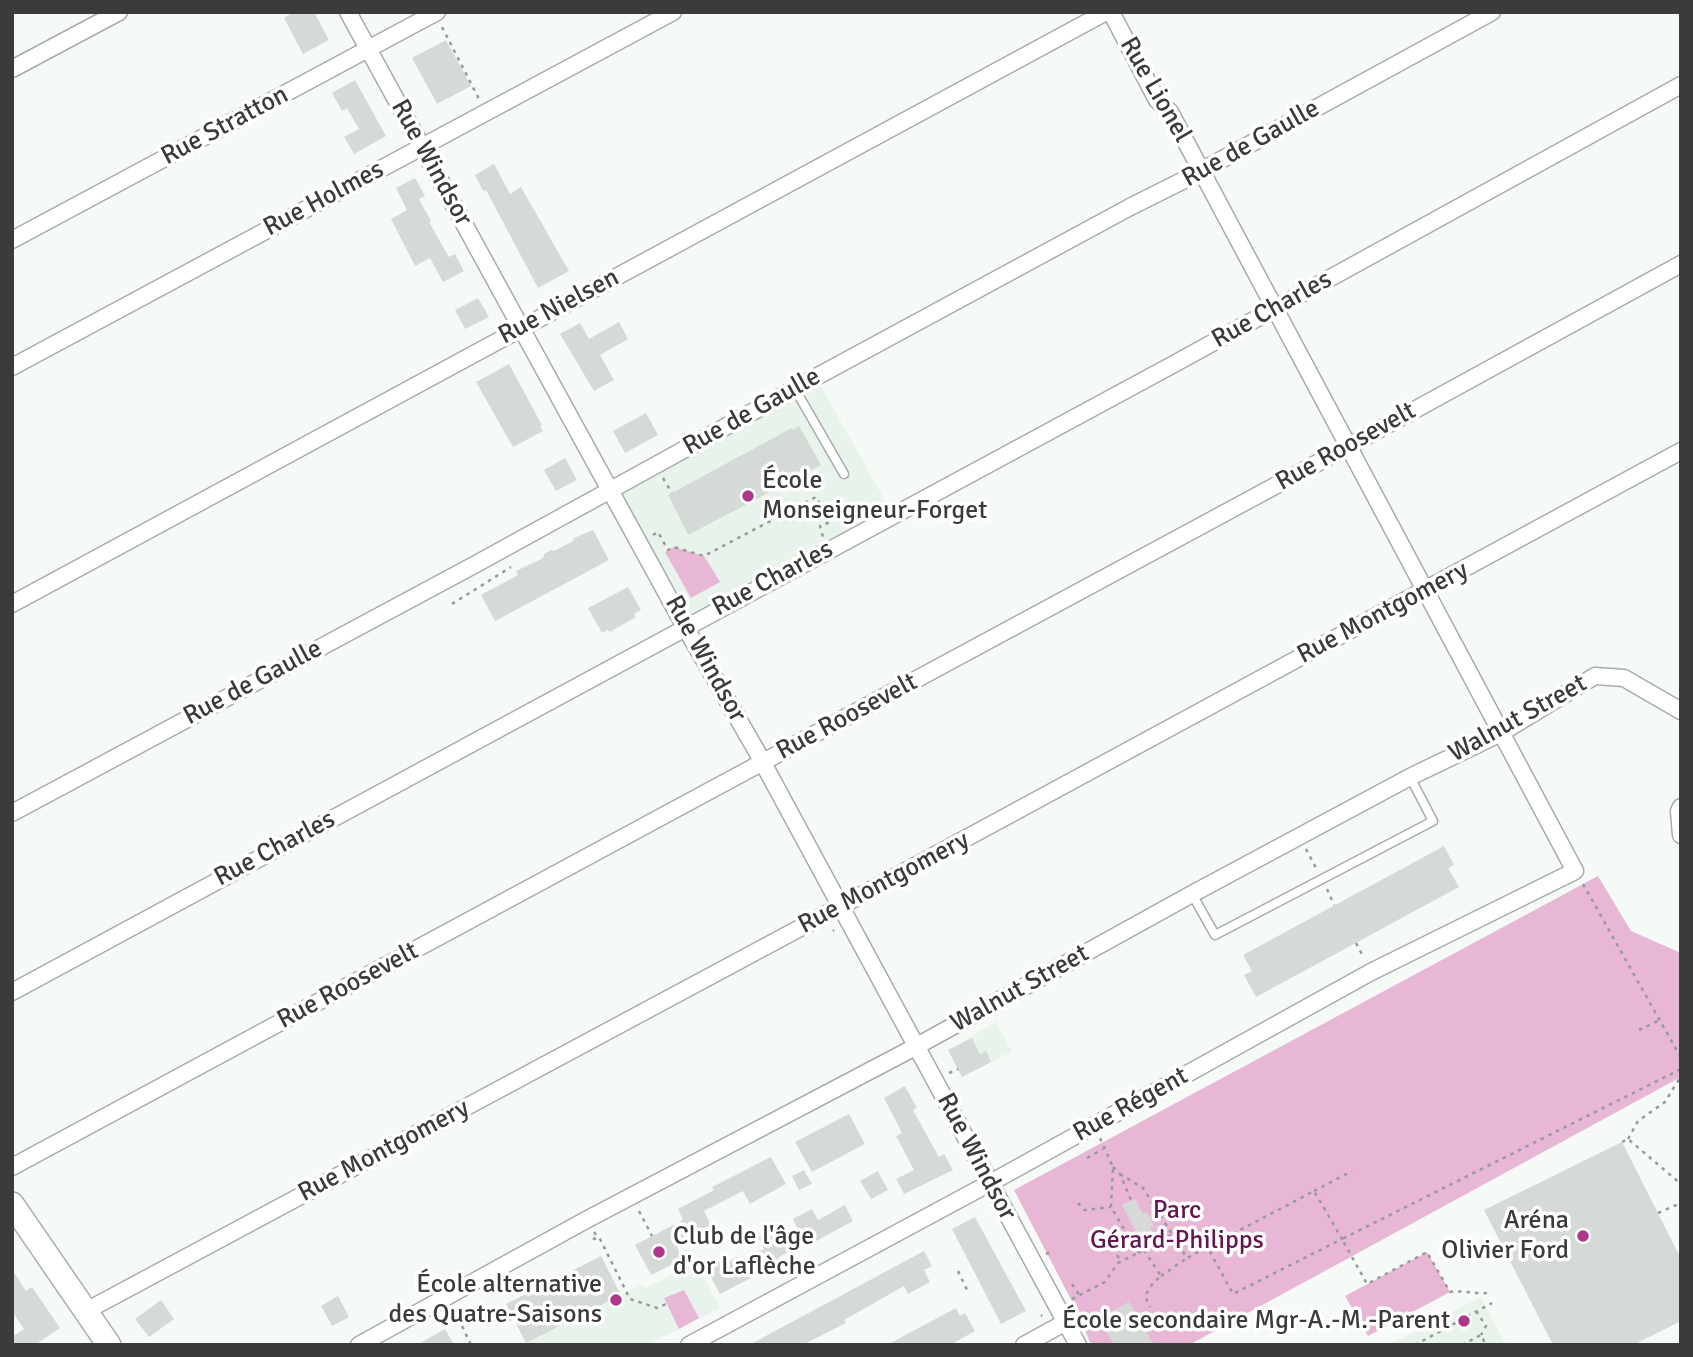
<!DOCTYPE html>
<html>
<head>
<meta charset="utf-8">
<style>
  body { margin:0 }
  #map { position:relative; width:1693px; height:1357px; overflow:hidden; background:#f6faf7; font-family:Signika,sans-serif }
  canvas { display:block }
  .frame { position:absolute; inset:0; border:14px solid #3a3b3a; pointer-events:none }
</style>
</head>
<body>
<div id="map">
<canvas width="1693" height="1357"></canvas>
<div class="frame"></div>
</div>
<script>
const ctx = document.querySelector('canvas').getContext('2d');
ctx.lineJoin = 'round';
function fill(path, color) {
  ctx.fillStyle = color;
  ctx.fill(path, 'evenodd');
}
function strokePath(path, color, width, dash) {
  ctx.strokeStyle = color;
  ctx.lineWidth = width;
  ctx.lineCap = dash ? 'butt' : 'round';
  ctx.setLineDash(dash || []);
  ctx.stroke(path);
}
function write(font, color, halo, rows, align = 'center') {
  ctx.font = font + ' Signika,sans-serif';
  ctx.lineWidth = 7;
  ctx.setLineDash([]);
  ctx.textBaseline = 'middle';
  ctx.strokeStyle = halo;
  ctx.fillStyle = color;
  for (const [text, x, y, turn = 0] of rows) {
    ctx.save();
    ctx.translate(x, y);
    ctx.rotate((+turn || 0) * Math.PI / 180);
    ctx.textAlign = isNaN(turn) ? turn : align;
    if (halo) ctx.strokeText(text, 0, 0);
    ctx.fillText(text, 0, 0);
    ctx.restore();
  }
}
fill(new Path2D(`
  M816,377L893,515L685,627L611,489Z
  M996,1022L1012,1052L962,1077L948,1050Z
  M601,1256L621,1295L643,1284L645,1288L697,1263L720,1308L648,1345H524L526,1343L506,1304Z
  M1481,1297L1506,1345H1388Z`), '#e8f4eb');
fill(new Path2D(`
  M674,547L704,556L720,582L691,598L665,552Z
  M1598,876L1631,931L1681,953V1077L1189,1345H1091L1078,1313L1014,1190Z
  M1427,1252L1450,1292L1368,1336L1345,1296Z
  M684,1290L699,1318L679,1329L664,1298Z`), '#e9b7d6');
fill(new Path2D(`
  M294,12H314L329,40L303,54L284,18Z
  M446,40L471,86L437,104L412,58Z
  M355,80L386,136L354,154L344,137L359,129L347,108L342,111L332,93Z
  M494,164L510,194L521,187L569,271L538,288L486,190L483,191L475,175Z
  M415,178L425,196L419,199L431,221L429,222L449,257L455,254L464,271L443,282L430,258L415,266L391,219L407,210L396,188Z
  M478,298L489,317L465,329L455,310Z
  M619,322L628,339L600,355L614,380L594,391L560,334L580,323L589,339Z
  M509,364L542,425L540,426L543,431L513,447L476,382Z
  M646,413L658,435L625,453L613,431Z
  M799,426L821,465L688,535L668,495L792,428L793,430Z
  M565,458L577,480L556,491L544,470Z
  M593,530L609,560L495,621L481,595L518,575L516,571L543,558L544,554L551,550L554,551L573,541L574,538Z
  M628,587L641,610L634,614L636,617L610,632L608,630L602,633L588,608Z
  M1444,846L1454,865L1448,868L1459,887L1256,997L1244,975L1252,971L1243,955Z
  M972,1038L980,1054L986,1051L991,1062L962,1077L948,1050Z
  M905,1086L917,1108L913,1110L939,1157L944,1154L953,1170L904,1194L896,1179L914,1170L896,1136L902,1133L884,1098Z
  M849,1114L865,1144L812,1172L795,1142Z
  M1622,1142L1681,1259V1321L1633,1345H1553L1484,1210Z
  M771,1157L786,1184L750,1204L743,1191L704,1211L713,1229L677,1248L683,1259L651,1275L635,1245L683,1220L678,1209L714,1190L712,1187Z
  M804,1170L812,1184L799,1190L792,1176Z
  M878,1171L888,1190L871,1199L860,1181Z
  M1135,1199L1143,1214L1147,1212L1154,1226L1150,1228L1154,1235L1141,1241L1122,1205Z
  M845,1205L853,1221L807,1246L806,1243L779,1257L782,1262L720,1294L706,1268L726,1258L728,1262L737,1257L739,1262L764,1249L758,1237L769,1231L775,1242L798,1230L793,1219L812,1209L818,1220Z
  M975,1217L1026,1311L1001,1324L952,1229Z
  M924,1251L932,1266L924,1270L930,1282L908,1294L904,1286L844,1320L846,1323L802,1345H749Z
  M601,1256L621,1295L526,1343L506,1304Z
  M12,1269L26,1291L32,1287L60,1328L35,1345H12V1337L24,1329L12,1311Z
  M338,1296L349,1317L332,1326L321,1306Z
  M161,1300L174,1319L149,1337L135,1319Z
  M1129,1302L1154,1345H1114L1099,1318Z
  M956,1308L960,1316L965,1313L975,1331L950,1345H887Z
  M445,1329L454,1345H417Z`), '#d6dad7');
const lane = new Path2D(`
  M795,389L844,474
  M1192,894L1215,935L1433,821L1410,777`);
const street = new Path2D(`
  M348,12L685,627L756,750L1078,1345
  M12,69L119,12
  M12,240L437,12
  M12,367L673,12
  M12,604L1106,12
  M1681,807L1679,811L1681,835
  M12,813L476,564L816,377L1130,207L1188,178L1492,12
  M12,992L1174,364L1681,85
  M12,1167L1336,453L1681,264
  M86,1311L841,906L1681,451
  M359,1345L586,1220L917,1046L1192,894L1410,777L1501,733L1595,676L1624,678L1681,711
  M689,1345L1001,1177L1371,972L1575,871L1170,112L1157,100L1111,12
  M1024,1345L1066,1322`);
const secondary = new Path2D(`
  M12,1204L109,1345`);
strokePath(lane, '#a8aca9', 11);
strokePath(street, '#a8aca9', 19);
strokePath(secondary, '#a8aca9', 26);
strokePath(new Path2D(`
  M442,27L479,99
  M663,478L672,493
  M653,535L658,532L668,550L674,547L704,556L816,497L830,522L820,526L823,537
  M452,604L511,567
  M1306,849L1316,868
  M1583,884L1681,1058
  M1327,889L1334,905
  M833,931L834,930
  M1356,943L1364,958
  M1639,1030L1660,1020
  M949,1073L958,1069
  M1628,1139L1638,1121L1665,1102L1681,1076
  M1622,1142L1628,1139L1681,1184
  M1087,1158L1103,1149
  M1113,1167L1120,1174L1131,1200
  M1120,1174L1143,1188L1187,1258L1314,1191L1342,1239L1233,1294L1208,1248
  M1314,1191L1352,1171
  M1078,1203L1084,1210L1111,1207
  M639,1211L652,1236
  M1658,1213L1681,1203
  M594,1232L596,1235L593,1236L594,1239L599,1237L630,1299L657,1308L666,1304
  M1144,1250L1161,1276L1153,1283L1145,1296L1150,1307
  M1138,1253L1177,1232
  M1046,1254L1053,1251
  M1117,1255L1121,1261
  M958,1271L969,1294
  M1161,1276L1187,1258
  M1072,1284L1080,1296
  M1487,1293C1474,1294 1462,1290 1450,1292L1427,1252L1367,1284L1342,1239L1681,1069
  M1072,1299L1105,1282L1118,1263L1138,1253L1111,1207L1113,1167L1100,1138
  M1476,1311L1486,1326L1481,1335
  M1041,1315L1042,1316
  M500,1324L513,1318
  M462,1326L471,1345
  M1415,1345L1492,1303
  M1462,1345L1481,1335L1486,1345`), '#979a98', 2.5, [3.5, 5]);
strokePath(lane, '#fff', 8);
strokePath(street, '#fff', 16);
strokePath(secondary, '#fff', 23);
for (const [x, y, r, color] of [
  [748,496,7,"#af388d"],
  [1583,1236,7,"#af388d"],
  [659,1252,7,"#af388d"],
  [616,1300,7,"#af388d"],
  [1464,1321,7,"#af388d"]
]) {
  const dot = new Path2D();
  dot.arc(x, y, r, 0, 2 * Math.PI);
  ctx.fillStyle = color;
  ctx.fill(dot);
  strokePath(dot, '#fff', 2.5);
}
write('26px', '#3a3b3a', '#fff', [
  ["Rue Lionel",1155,90,60],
  ["Rue Stratton",225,126,-28],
  ["Rue de Gaulle",1251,144,-29],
  ["Rue Windsor",431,163,61],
  ["Rue Holmes",324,199,-28],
  ["Rue Nielsen",559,307,-28],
  ["Rue Charles",1272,310,-29],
  ["Rue de Gaulle",752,412,-29],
  ["Rue Roosevelt",1346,447,-29],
  ["Rue Charles",773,579,-28],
  ["Rue Montgomery",1383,613,-28],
  ["Rue Windsor",705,659,61],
  ["Rue de Gaulle",253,683,-28],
  ["Rue Roosevelt",847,717,-28],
  ["Walnut Street",1518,719,-29],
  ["Rue Charles",275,849,-28],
  ["Rue Montgomery",884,883,-28],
  ["Rue Roosevelt",348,986,-28],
  ["Walnut Street",1020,989,-29],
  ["Rue Régent",1131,1105,-29],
  ["Rue Montgomery",384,1151,-28],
  ["Rue Windsor",976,1157,62]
]);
write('26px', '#3a3b3a', '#fff', [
  ["École",762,481,"left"],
  ["Monseigneur-Forget",762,511,"left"],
  ["Aréna",1569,1221],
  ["Olivier Ford",1569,1251],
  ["Club de l'âge",673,1237,"left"],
  ["d'or Laflèche",673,1267,"left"],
  ["École alternative",602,1285],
  ["des Quatre-Saisons",602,1315],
  ["École secondaire Mgr-A.-M.-Parent",1450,1321]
], 'right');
write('26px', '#661550', '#fff', [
  ["Parc",1177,1211],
  ["Gérard-Philipps",1177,1241]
]);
</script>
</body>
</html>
